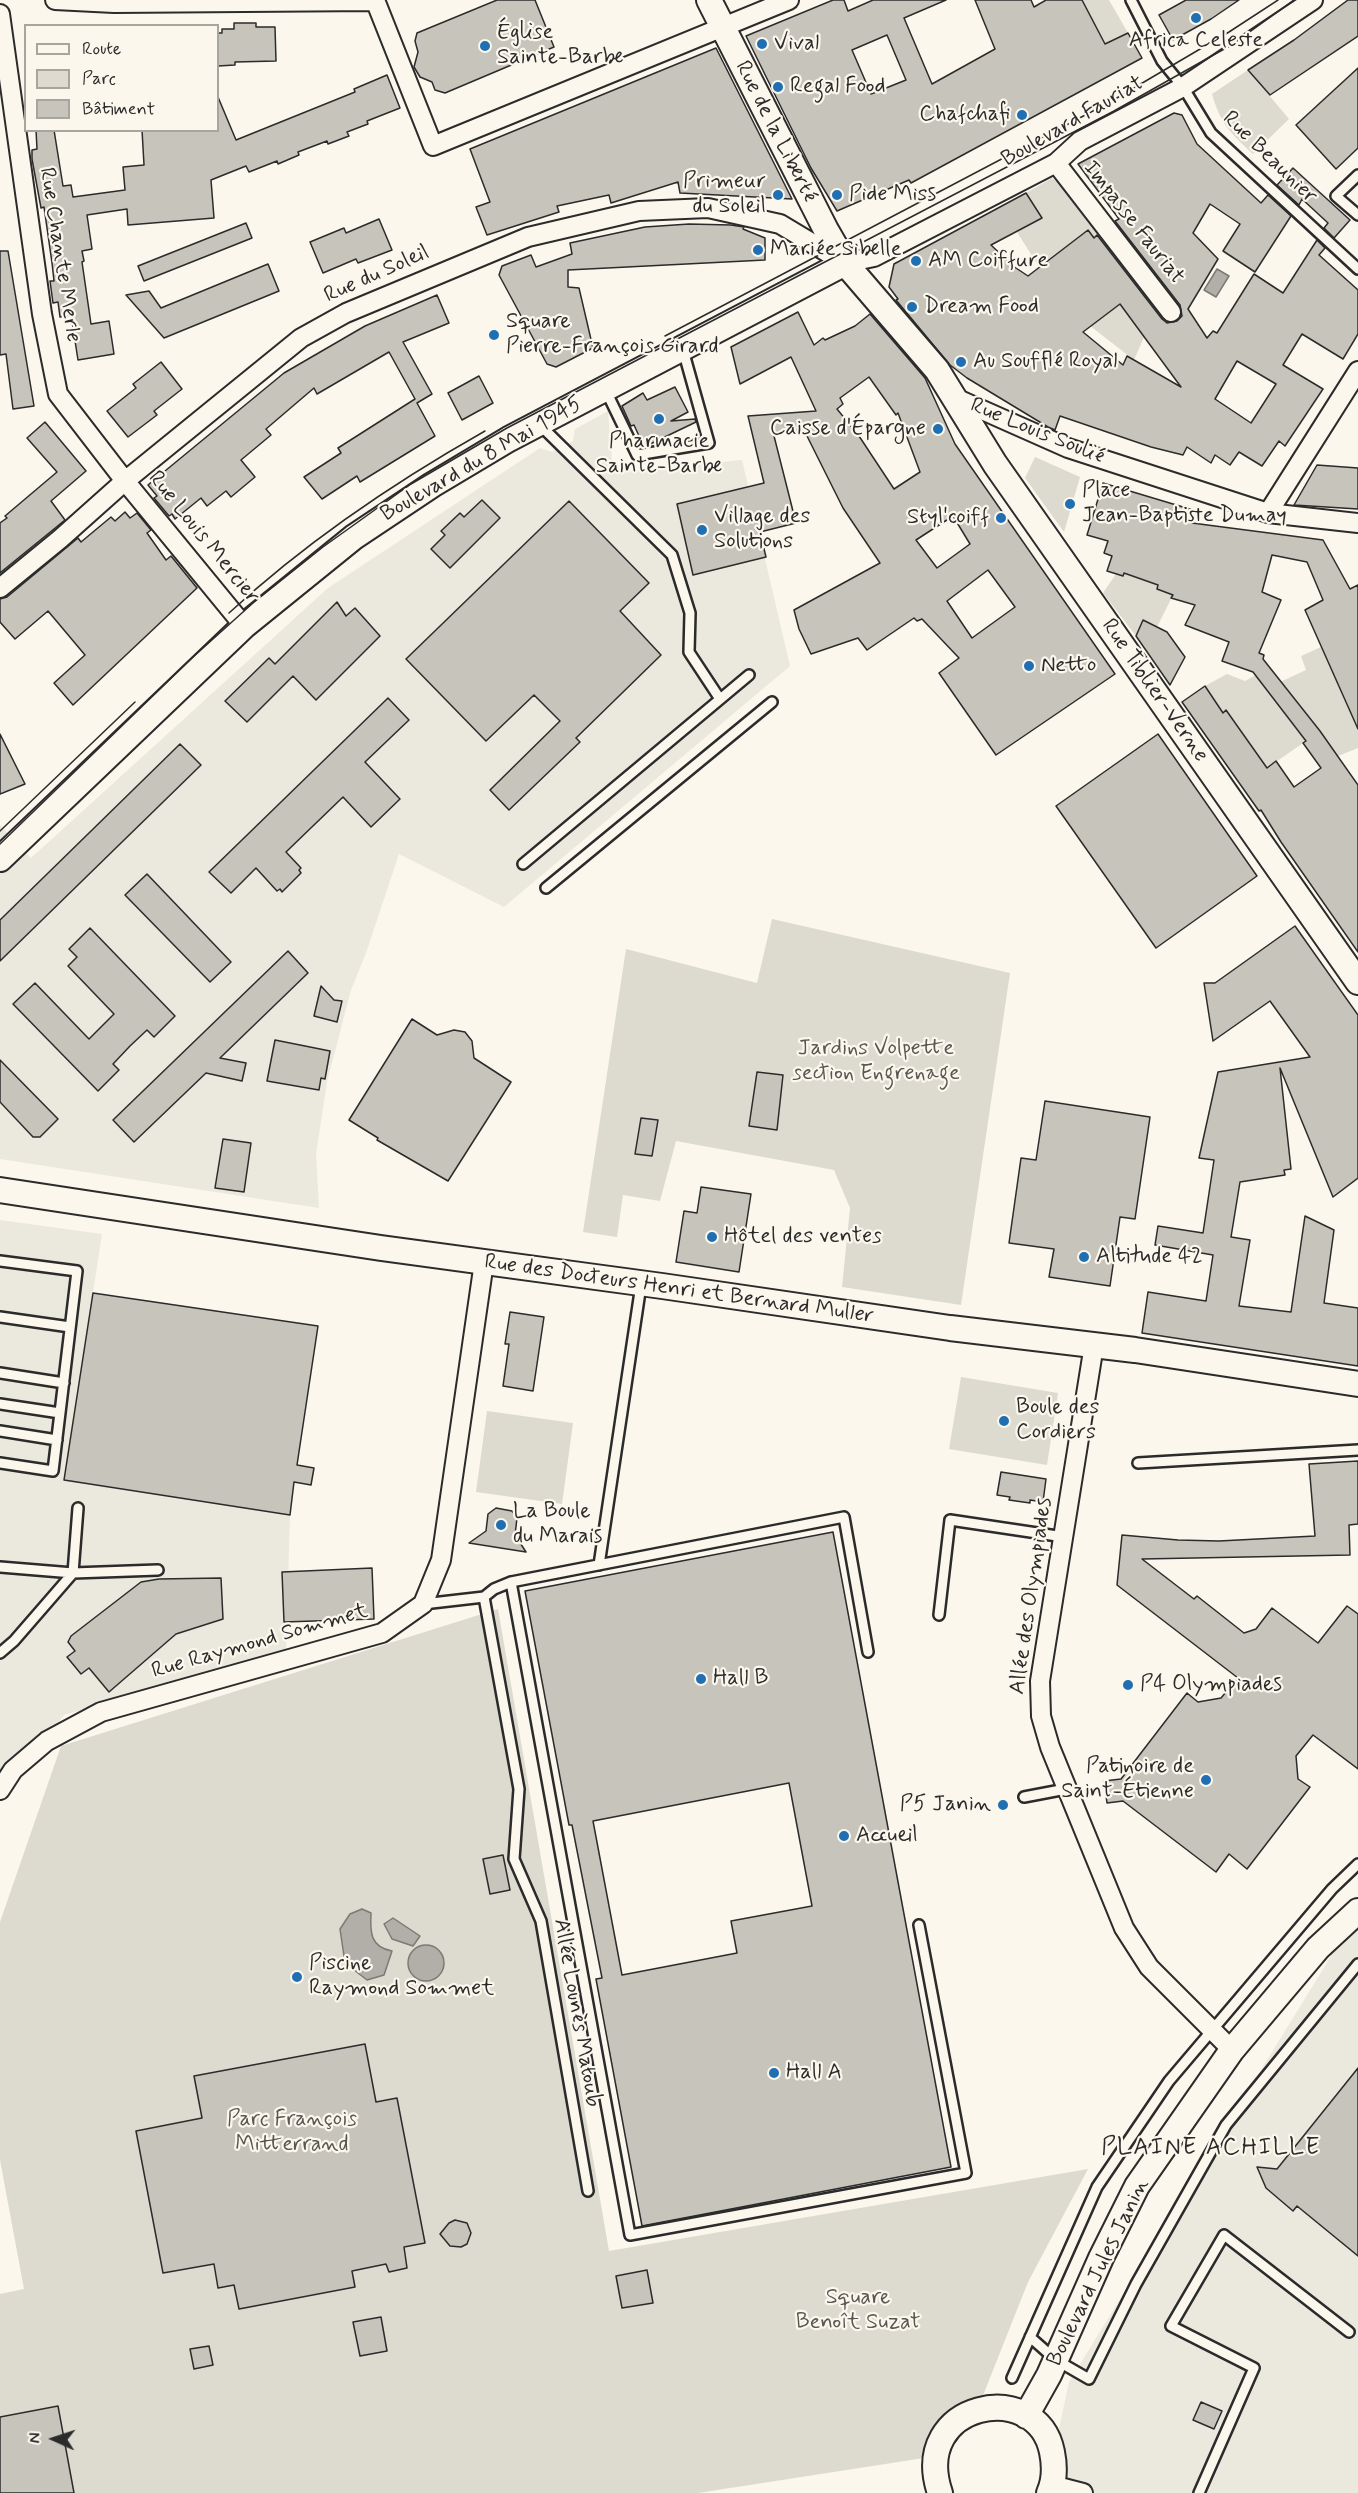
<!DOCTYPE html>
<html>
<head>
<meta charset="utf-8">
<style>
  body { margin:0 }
  #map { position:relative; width:1358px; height:2493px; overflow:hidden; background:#fbf7ec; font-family:Mynerve,sans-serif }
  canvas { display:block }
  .legend { position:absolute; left:24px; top:24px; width:195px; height:108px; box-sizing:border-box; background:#fbf7ec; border:2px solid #a8a59f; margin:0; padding:8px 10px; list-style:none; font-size:18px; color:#2b2b2b }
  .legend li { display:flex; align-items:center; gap:12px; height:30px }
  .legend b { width:30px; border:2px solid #a8a59f }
  .north { position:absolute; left:24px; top:2409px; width:60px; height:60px; -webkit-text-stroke:4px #fbf7ec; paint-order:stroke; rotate:273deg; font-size:16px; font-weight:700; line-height:24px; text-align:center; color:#2b2b2b }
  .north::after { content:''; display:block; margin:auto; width:21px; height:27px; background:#2b2b2b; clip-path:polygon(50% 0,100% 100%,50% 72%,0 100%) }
</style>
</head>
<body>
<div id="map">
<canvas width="1358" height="2493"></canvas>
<ul class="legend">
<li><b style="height:8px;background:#fbf7ec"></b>Route</li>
<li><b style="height:16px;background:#dddad0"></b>Parc</li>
<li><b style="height:16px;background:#c7c4bc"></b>Bâtiment</li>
</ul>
<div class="north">N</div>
</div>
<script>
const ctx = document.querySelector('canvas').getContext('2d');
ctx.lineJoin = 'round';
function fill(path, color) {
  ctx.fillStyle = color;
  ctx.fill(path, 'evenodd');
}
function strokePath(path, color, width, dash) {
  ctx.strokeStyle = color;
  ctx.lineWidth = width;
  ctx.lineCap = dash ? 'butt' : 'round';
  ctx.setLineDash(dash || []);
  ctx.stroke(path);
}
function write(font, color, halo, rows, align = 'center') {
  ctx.font = font + ' Mynerve,sans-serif';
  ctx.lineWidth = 4.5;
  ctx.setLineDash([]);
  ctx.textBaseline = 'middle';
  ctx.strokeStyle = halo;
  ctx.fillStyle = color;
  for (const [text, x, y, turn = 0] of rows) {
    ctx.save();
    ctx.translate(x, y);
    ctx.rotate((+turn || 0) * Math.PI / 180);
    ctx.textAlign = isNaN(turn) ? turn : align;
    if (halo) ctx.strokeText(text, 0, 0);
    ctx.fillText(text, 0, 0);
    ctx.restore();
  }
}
fill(new Path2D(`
  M608,411L613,473L742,460L790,666L504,907L399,854L366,953L351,990L327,1082L316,1154L319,1208L0,1159V825L31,858L328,588L540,448L552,452L573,441L575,429Z
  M0,1220L102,1234L64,1480L290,1515L286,1652L64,1715L0,1799Z
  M1358,1917V2493H1045L1069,2382L1352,1922Z`), '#ebe8de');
fill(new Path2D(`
  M1082,0H1109L1128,33L1097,48L1083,22L1092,18Z
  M1248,70L1289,119L1253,154C1231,134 1220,123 1212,94Z
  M1052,178L1064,187L1099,234L1094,238L1088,230L1039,267L1017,232L1041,218L1026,193Z
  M1093,302L1103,317L1120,304L1144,337L1134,360L1089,325Z
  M1035,457L1080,477L1064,532L1025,478Z
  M1124,573L1158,585L1157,589L1173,595L1157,627L1143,620L1136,636L1103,593L1116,574L1123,576Z
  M1321,647L1358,729V748L1338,756L1280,682L1306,670L1301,656Z
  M1227,674L1245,681L1258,674L1263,686L1306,741L1267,768L1227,711L1223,713L1205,686Z
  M772,919L1010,973L961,1305L842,1287L850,1208L834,1170L676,1141L660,1201L623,1195L617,1237L583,1232L626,949L757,983Z
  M961,1377L1058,1393L1047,1465L949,1449Z
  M487,1411L573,1423L562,1504L476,1492Z
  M498,1609L609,2251L1088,2169L1028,2282L982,2398L940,2426L924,2458L698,2493H0V2294L24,2289L0,2160V1922L61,1746Z`), '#dddad0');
const water = new Path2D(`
  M1217,269L1229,276L1216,297L1204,290Z
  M362,1909L371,1913C370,1932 370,1947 392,1951L384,1975L367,1980L345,1963L340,1929L350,1914Z
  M393,1918L420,1936L413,1946L392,1939L384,1924Z
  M408 1963a18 18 0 1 1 36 0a18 18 0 1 1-36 0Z`);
fill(water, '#b1afa7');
strokePath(water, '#7b7a75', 1.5);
const building = new Path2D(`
  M497,0H535L554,47L445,93L435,90L432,82L420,77L414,67L418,52L415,41L417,33Z
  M833,0H844L848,11L873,0H946L904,18L932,84L995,49L975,0H1031L1034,7L1046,0H1082L1105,44L1128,33L1142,58L911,183L909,180L837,211L811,168L746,36ZM887,35L906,80L871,94L852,50Z
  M1186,0H1239L1211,19L1173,40L1159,15Z
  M1348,0H1358V36L1270,95L1248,70L1294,40Z
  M234,23H256V27H275L276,61L235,62V65L218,66V33H222V29H234Z
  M716,48L792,199L680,193L678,182L611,203L609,195L557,206L559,212L487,235L476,207L490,202L470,149Z
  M1358,68V148L1336,169L1296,125Z
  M387,75L400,108L367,121L368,124L347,132L349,136L328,144L327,141L298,152L299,155L278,164L277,161L249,172L246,166L211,180L214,218L128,225L127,209L87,215L92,249L82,251L84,261L82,262L91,324L109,321L114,354L78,360L71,315L60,317L58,302L53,303L50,281H54L52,263L44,207L41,208L32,159V150L37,149L36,130H54L63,186L71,185L73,197L125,190L123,167L144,165L142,130H218V97L236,140L355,92L354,89Z
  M1174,113L1182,115L1197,144L1261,203L1268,195L1291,216L1255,272L1223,251L1240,224L1210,204L1193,233L1218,259L1188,309L1207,338L1213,331L1217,333L1254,274L1283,293L1317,240L1325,248L1319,255L1358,290V334L1343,359L1302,334L1283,365L1323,389L1285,446L1279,441L1262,466L1239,452L1230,465L1215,455L1211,463L1187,447L1183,455L1151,447L1060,416L1055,430L1048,427L967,378L950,365L896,300L898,299L889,287L894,264L1026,193L1042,218L991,245L1013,266L1028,276L1088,230L1094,238L1097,235L1162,319L1167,323L1177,321L1182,316L1180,305L1115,221L1119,219L1078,164ZM1120,304L1181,387L1127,356L1123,365L1083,332ZM1237,361L1276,384L1251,423L1215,399Z
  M1293,168L1350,220L1334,238L1324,228L1328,223L1302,199L1299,205L1277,185Z
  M379,219L392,250L358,263L356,259L323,273L310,242L344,228L346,233Z
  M246,223L252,238L144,281L138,266Z
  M689,224L731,225L744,227L743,229L765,238V260L568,270V287L579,288L593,348L556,367L547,364L499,275L502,266L531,255L536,267L572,254L570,243L645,227Z
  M0,251H8L34,406L13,409L6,354L0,355Z
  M268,264L279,291L164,338L126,295L149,291L161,308Z
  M437,295L449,323L403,342L432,394L417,403L435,436L360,482L357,476L322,499L304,477L341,453L338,448L415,399L389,352L317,394L314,388L266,429L271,435L241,460L255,477L231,497L226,491L207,506L201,498L175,519L172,514L169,516L154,498L157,496L148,485L284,373L365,326Z
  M798,312L814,345L823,338L825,340L855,326L870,314L925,378L955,444L1115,674L996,755L939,673L959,658L922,619L917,621L914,618L867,650L858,638L811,654L799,629L794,610L880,563L843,508L804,430L773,432L796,523L760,532L766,557L693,575L677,504L764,483L748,416L816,411L791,357L740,384L731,347ZM869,377L896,415L898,413L920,472L894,489L859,436L837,409L843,404L840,398ZM953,516L970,544L937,568L916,540ZM988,570L1015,607L972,638L947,601Z
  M161,362L182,389L154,411L157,415L128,437L107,411L136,388L133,384Z
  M479,376L493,403L462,420L448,393Z
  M675,387L688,412L671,421L695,419L696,422L644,447L634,425L631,426L622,406L643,393L647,400Z
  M45,422L86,471L51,501L65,520L0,573V523L7,518L5,516L57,472L27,438Z
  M1317,465L1358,468V509L1294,505Z
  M1103,483L1193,510L1192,523L1323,540L1350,589L1358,585V729L1305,610L1323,600L1307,562L1272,555L1262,592L1281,600L1259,653L1264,655L1263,659L1320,731L1358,785V952L1281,842L1261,810L1259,811L1182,702L1205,686L1223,713L1226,710L1267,768L1276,761L1294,787L1321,768L1303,743L1306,741L1253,672L1222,661L1229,642L1185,625L1195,605L1171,598L1173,595L1157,589L1158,585L1124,573L1123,576L1107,571L1112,556L1104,553L1108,541L1087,535Z
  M482,500L500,518L450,568L431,549L445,535L441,531L460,513L464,517Z
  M569,501L649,583L620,611L661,655L576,738L580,742L509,810L490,790L560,721L534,695L486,741L406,659Z
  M125,512L130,518L137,513L151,530L147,533L166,560L171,556L197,588L73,705L54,683L85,655L48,611L15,639L0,622V599L7,597L78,538L81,542L111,517L115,521Z
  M337,602L346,616L355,608L380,636L316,700L293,676L247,722L225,701L269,658L275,664Z
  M1143,620L1167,632L1185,657L1170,685L1136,636Z
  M388,698L409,720L365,762L400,799L371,827L343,797L286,852L301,868L299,870L301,873L282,892L280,889L277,891L256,868L231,893L209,872Z
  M0,734L25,784L0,794Z
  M1158,734L1257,876L1156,948L1056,806Z
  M180,744L201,765L0,961V920Z
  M147,874L231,962L210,982L125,895Z
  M1295,926L1358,1015V1178L1333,1197L1280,1068L1291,1169L1284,1170L1285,1175L1240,1182L1231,1237L1250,1240L1239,1306L1291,1312L1305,1216L1334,1230L1324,1303L1358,1308V1366L1142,1333L1148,1292L1206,1301L1213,1255L1155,1245L1158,1226L1203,1233L1214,1160L1199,1158L1218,1072L1310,1057L1270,1001L1213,1041L1204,983H1215Z
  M90,928L175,1016L154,1037L147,1030L130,1046L113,1064L119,1070L98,1091L13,1004L35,983L89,1039L114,1014L68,966L77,957L69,949Z
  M288,951L308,973L220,1058L246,1063L242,1081L206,1073L134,1142L113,1120Z
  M321,986L334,1000L342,1001L337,1022L314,1016Z
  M412,1019L437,1035L454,1030L465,1032L472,1041L474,1058L511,1082L448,1181L377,1140L378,1138L349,1120Z
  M275,1040L330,1051L325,1079L321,1078L319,1090L267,1081Z
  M0,1060L58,1119L40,1137H33L0,1102Z
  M757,1072L783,1075L777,1130L749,1126Z
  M1045,1101L1150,1117L1135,1219L1120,1217L1110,1286L1049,1277L1054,1249L1009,1243L1021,1158L1036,1160Z
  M641,1118L658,1120L652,1156L635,1154Z
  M223,1139L251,1143L244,1192L215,1188Z
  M701,1187L751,1194L739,1272L676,1262L684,1211L697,1213Z
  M93,1293L318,1326L297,1465L314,1468L311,1485L294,1482L290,1515L64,1480Z
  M510,1312L544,1317L533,1391L503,1386L509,1344H505Z
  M1358,1461V1524L1349,1525L1350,1555L1142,1559L1194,1599L1197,1596L1244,1633L1256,1629L1272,1608L1318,1643L1347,1606L1358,1614V1769L1313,1735L1296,1756L1298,1779L1310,1787L1247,1869L1229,1854L1216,1872L1123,1801L1107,1803L1104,1781L1121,1779L1187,1693L1198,1702L1221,1698L1238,1678L1117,1585L1122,1535L1178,1540L1219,1541L1315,1536L1309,1464Z
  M1001,1472L1046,1479L1043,1502L1030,1500V1503L1009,1500L1010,1497L997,1495Z
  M496,1508L512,1511L517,1518L515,1535L526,1552L469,1543L486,1531L488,1514Z
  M833,1532L951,2167L642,2226L596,1979L602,1978L572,1825H569L525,1591ZM789,1783L812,1906L731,1921L737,1953L622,1975L593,1821Z
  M372,1568L374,1619L284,1622L282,1572Z
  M221,1578L223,1619L176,1634L109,1692L89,1668L81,1674L67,1657L75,1651L68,1642L71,1636L141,1582L159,1579Z
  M503,1855L510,1890L490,1894L483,1859Z
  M365,2044L376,2102L397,2098L425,2243L404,2247L407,2268L389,2272L386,2264L352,2271L355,2287L239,2309L234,2285L218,2288L214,2264L163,2273L136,2131L202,2118L194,2076Z
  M1358,2068V2256L1297,2206L1293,2211L1266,2188L1257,2167L1277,2169Z
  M455,2220L467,2223L471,2233L467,2244L461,2247L450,2246L440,2234L449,2223Z
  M647,2270L653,2303L622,2308L616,2276Z
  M381,2317L387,2351L360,2356L353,2322Z
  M209,2346L213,2365L194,2369L190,2349Z
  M1201,2402L1222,2411L1214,2429L1193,2420Z
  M58,2406L74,2493H0V2417Z`);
fill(building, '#c7c4bc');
strokePath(building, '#2b2b2b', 1.5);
const service = new Path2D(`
  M1131,0L1162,61L1183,87L1211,133L1358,269
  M1358,175L1336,196L1358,215
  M606,391L637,455L709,443L683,350
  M540,425L672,555L690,613L689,652L720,699
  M523,864L749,675
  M546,888L772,702
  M0,1261L77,1271L53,1471L0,1463
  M0,1317L70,1327
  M0,1373L64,1383
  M0,1404L60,1413
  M0,1431L57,1440
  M1138,1463L1358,1450
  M599,1565L641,1285
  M0,1567L73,1573L158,1570
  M511,1582L630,2235L966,2173L919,1925
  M484,1597L519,1789L514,1859L541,1921L588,2191
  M423,1604L484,1597L494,1589L511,1582L844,1517L868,1652
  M939,1615L950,1520L1064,1537
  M0,1653L14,1641L73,1573L78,1508
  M1024,1797L1066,1789
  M1030,2337L1056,2360L1089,2379L1136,2284L1226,2125L1358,1964
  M1012,2378L1097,2187L1169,2081L1332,1889L1358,1864
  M1199,2493L1254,2368L1171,2326L1224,2235L1349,2332`);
const minor = new Path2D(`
  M55,0L114,3L374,1
  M375,0L433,146L789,0
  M0,14L42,314L58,394L125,481L244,626
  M1056,163L1171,312
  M953,397L1068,448L1268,513L1358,523
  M1268,513L1358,371
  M0,588L60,539L125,481L301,338L346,313L528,237L639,211L708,208L780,224L845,263L874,257L1056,163L1080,141L1183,87L1313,0
  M1094,1345L1040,1681L1041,1716L1050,1747L1124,1928L1149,1967L1232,2050
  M0,1790L13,1770L47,1741L101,1712L382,1633L423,1604L441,1560L484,1262
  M1052,2485L1083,2493`);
const secondary = new Path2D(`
  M709,0L826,230L845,263L937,370L995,464L1358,982
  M0,859L244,626L354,537L432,485L509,439L845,263
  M0,1190L381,1248L662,1286L950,1328L1135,1350L1358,1384
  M1026,2416L1049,2375L1101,2258L1137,2186L1232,2050L1318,1948L1358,1911
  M940,2493C909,2402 1037,2377 1052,2452C1055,2467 1055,2480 1049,2493`);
strokePath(service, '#2b2b2b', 14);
strokePath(minor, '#2b2b2b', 22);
strokePath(secondary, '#2b2b2b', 28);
strokePath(service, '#fbf7ec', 9);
strokePath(minor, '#fbf7ec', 18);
strokePath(secondary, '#fbf7ec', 24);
strokePath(new Path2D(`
  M665,336L1110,102L1229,32L1278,0
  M229,613C306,542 393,483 485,431
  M0,831L135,702
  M0,844L193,657L253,603L323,547L411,484L507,428L1114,111L1233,44L1294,0`), '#2b2b2b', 1.5);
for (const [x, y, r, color] of [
  [1196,18,6,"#1f6fb2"],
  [762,44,6,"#1f6fb2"],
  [485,46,6,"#1f6fb2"],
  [778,87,6,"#1f6fb2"],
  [1022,115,6,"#1f6fb2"],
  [778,195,6,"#1f6fb2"],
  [837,195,6,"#1f6fb2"],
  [758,250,6,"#1f6fb2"],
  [916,261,6,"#1f6fb2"],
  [912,307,6,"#1f6fb2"],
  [494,335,6,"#1f6fb2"],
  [961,362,6,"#1f6fb2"],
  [659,419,6,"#1f6fb2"],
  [938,429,6,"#1f6fb2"],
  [1070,504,6,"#1f6fb2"],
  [1001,518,6,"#1f6fb2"],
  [702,530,6,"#1f6fb2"],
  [1029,666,6,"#1f6fb2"],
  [712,1237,6,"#1f6fb2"],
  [1084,1257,6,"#1f6fb2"],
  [1004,1421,6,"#1f6fb2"],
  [501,1525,6,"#1f6fb2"],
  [701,1679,6,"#1f6fb2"],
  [1128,1685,6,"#1f6fb2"],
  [1206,1780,6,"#1f6fb2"],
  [1003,1805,6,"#1f6fb2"],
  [844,1836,6,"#1f6fb2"],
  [297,1977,6,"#1f6fb2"],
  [774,2073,6,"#1f6fb2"]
]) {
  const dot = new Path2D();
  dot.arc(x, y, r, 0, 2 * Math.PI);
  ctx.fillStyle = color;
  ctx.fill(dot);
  strokePath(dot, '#fbf7ec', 2);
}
write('22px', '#2b2b2b', '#fbf7ec', [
  ["Église",497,33],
  ["Sainte-Barbe",497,58],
  ["Africa Celeste",1196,41,"center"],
  ["Vival",774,44],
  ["Regal Food",790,87],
  ["Chafchafi",1010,115,"right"],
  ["Primeur",766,182,"right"],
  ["du Soleil",766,207,"right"],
  ["Pide Miss",849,195],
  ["Mariée Sibelle",770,250],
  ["AM Coiffure",928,261],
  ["Dream Food",924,307],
  ["Square",506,322],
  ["Pierre-François Girard",506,347],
  ["Au Soufflé Royal",973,362],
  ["Caisse d'Épargne",926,429,"right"],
  ["Pharmacie",659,442,"center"],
  ["Sainte-Barbe",659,467,"center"],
  ["Place",1082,491],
  ["Jean-Baptiste Dumay",1082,516],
  ["Village des",714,517],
  ["Solutions",714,542],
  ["Styl'coiff",989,518,"right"],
  ["Netto",1041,666],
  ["Hôtel des ventes",724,1237],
  ["Altitude 42",1096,1257],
  ["Boule des",1016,1408],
  ["Cordiers",1016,1433],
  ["La Boule",513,1512],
  ["du Marais",513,1537],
  ["Hall B",713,1679],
  ["P4 Olympiades",1140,1685],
  ["Patinoire de",1194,1767,"right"],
  ["Saint-Étienne",1194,1792,"right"],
  ["P5 Janin",991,1805,"right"],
  ["Accueil",856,1836],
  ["Piscine",309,1964],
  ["Raymond Sommet",309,1989],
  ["Hall A",786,2073]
], 'left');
write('22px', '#2b2b2b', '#fbf7ec', [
  ["Boulevard Fauriat",1073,122,-30],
  ["Rue de la Liberté",775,132,63],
  ["Rue Beaunier",1269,158,44],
  ["Impasse Fauriat",1133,223,52],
  ["Rue Chante Merle",59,255,81],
  ["Rue du Soleil",377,275,-24],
  ["Rue Louis Soulié",1037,432,22],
  ["Boulevard du 8 Mai 1945",482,460,-30],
  ["Rue Louis Mercier",203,538,51],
  ["Rue Tiblier-Verne",1154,691,55],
  ["Rue des Docteurs Henri et Bernard Muller",679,1290,8],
  ["Allée des Olympiades",1032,1596,-82],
  ["Rue Raymond Sommet",260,1642,-16],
  ["Allée Lounès Matoub",576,2013,80],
  ["Boulevard Jules Janin",1099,2273,-64]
]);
write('22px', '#585754', '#fbf7ec', [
  ["Jardins Volpette",876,1049],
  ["section Engrenage",876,1074],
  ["Parc François",292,2120],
  ["Mitterrand",292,2145],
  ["Square",858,2298],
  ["Benoît Suzat",858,2323]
]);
ctx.letterSpacing = '1.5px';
write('24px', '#2b2b2b', '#fbf7ec', [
  ["PLAINE ACHILLE",1211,2149]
]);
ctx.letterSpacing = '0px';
</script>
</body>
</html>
